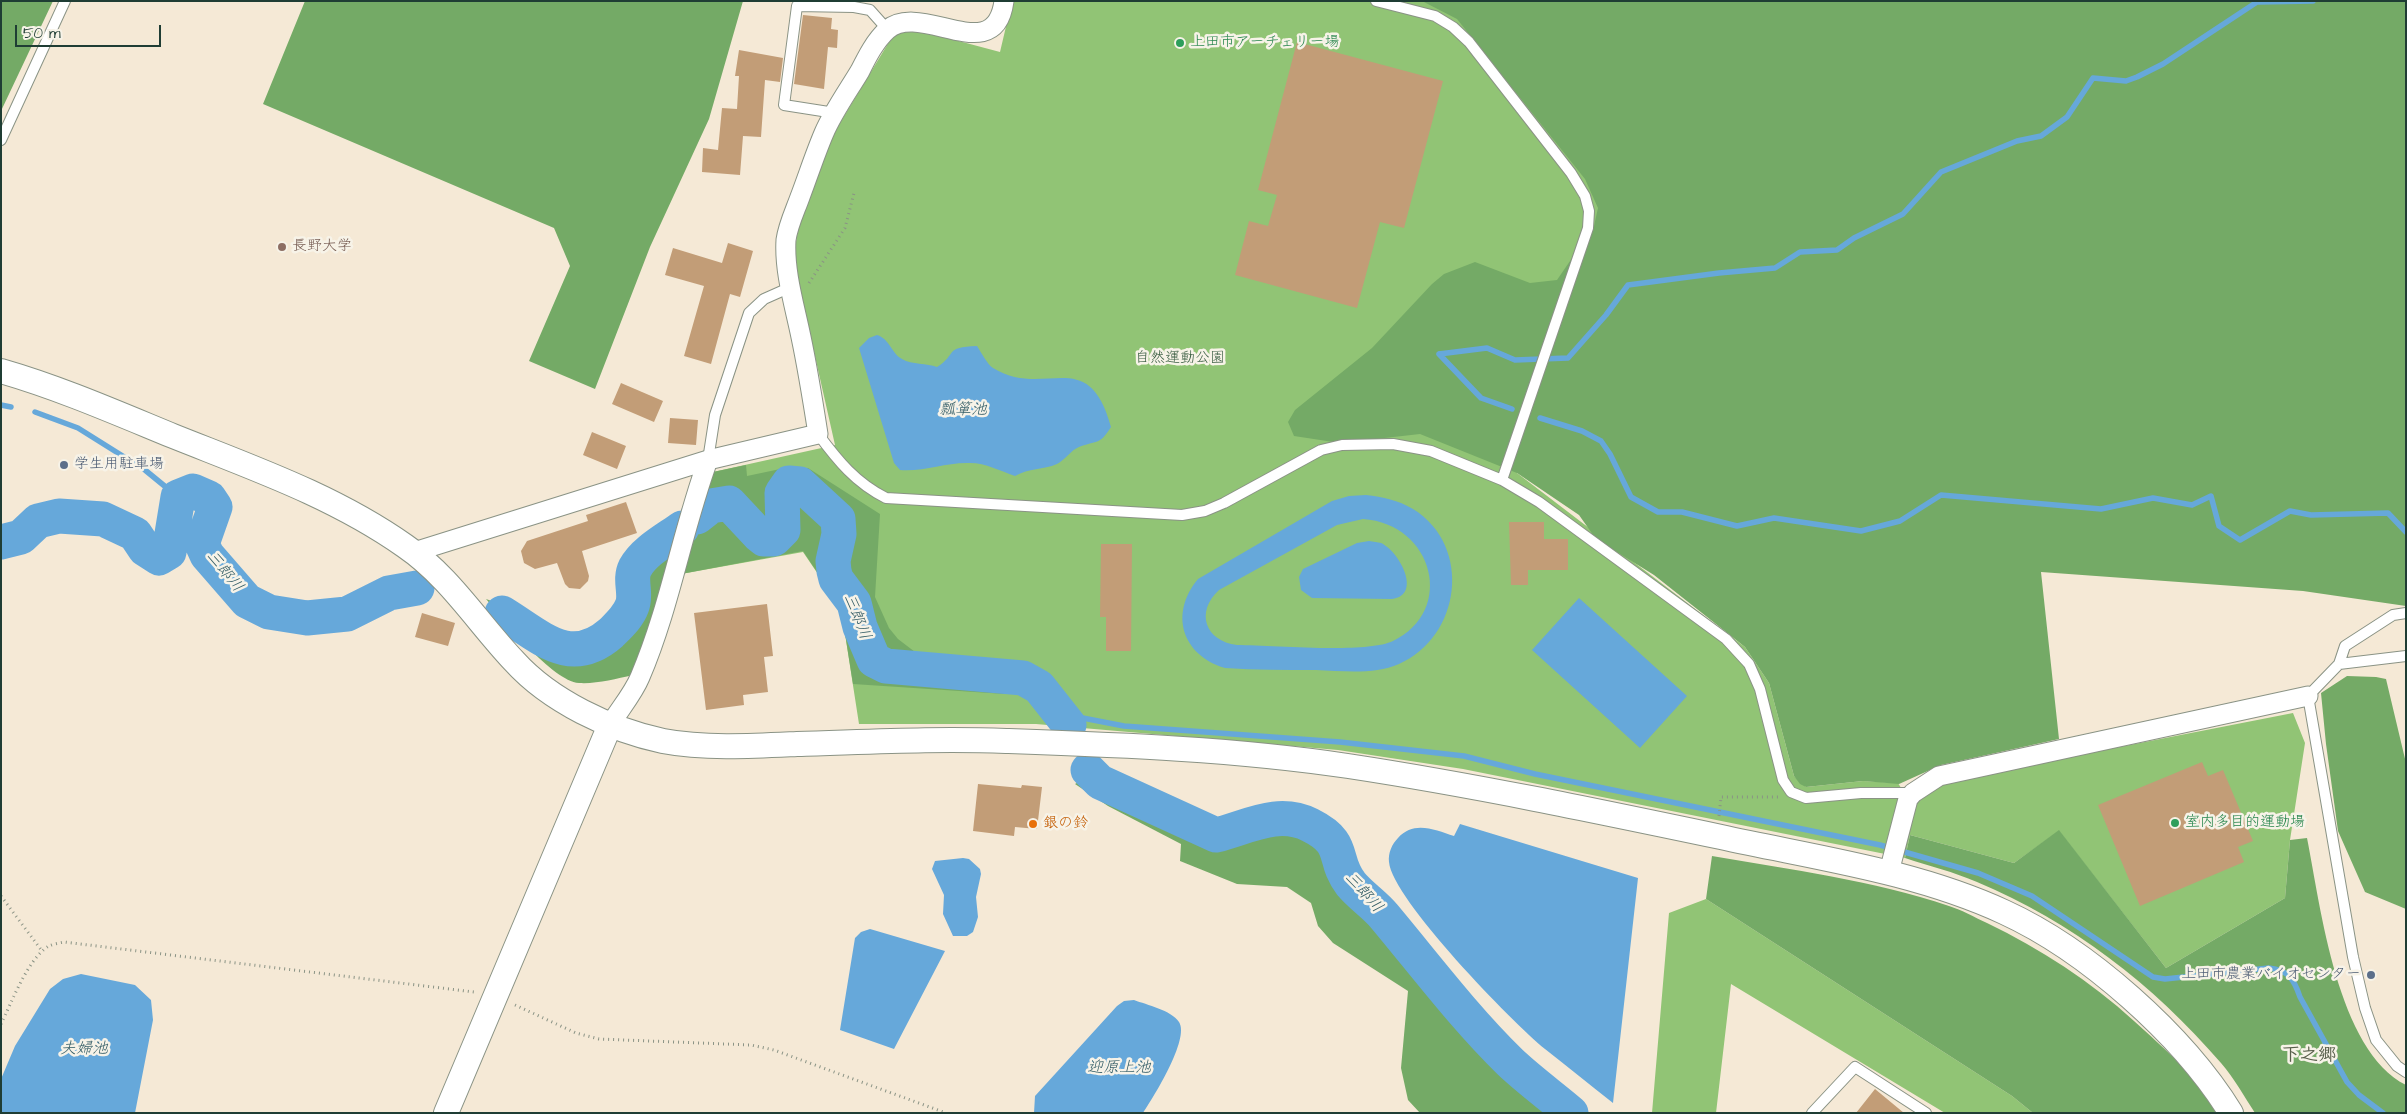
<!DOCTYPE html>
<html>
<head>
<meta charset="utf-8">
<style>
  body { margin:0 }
  #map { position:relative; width:2407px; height:1114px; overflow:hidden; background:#f5e9d6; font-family:"Architects Daughter",sans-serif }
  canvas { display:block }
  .frame { position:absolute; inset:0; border:2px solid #1f3d34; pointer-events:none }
  .scale { position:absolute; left:15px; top:25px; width:146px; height:22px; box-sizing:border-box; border:2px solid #1f3d34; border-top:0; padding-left:6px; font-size:15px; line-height:18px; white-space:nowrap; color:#1f3d34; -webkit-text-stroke:4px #f7f3e8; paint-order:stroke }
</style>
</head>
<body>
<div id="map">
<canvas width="2407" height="1114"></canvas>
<div class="frame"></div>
<div class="scale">50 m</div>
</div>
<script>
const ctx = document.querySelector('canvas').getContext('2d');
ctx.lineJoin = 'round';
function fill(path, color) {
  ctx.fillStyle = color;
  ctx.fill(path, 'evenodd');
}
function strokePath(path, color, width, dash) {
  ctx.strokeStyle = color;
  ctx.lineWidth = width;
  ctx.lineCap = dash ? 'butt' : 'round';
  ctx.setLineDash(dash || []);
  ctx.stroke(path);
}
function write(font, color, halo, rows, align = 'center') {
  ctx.font = font + ' "Architects Daughter","Klee One",sans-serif';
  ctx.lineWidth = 5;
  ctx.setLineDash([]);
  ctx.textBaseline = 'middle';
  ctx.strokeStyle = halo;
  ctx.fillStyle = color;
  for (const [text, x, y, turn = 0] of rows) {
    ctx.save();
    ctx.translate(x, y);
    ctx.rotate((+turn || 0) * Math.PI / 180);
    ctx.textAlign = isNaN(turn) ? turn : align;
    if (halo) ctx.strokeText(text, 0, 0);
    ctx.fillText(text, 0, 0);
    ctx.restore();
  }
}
fill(new Path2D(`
  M1012,1H2248L1517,473L1745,647L1769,683L1794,776L1806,787L1863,781L1898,783L1908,799L1962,774L2012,768L2293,713L2305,743L2290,840L2285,898L2166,968L2059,831L2014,863L1910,835L1905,858L1463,769L1338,750L1036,724H859L841,608L803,552L681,574L713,472L835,445L796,272V242L799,224L832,136L892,37L907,30L921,31L1000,52Z
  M1706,899L2012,1096L2033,1113H1945L1731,984L1716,1113H1652L1669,913Z`), '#91c475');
fill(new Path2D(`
  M1,1H53L1,111Z
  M305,1H743L709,119L650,247L595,389L529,361L570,266L554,228L263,104Z
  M1422,1H2406V606L2303,591L2041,572L2059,739L1941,765L1899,784L1863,781L1806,787L1800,784L1794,776L1769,683L1745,647L1654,575L1596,539L1579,515L1517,473L1420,434L1340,443L1294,436L1288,422L1295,410L1372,348L1432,284L1444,274L1475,262L1530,283L1557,280L1594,226L1598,208L1585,179L1457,19Z
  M746,465L747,476L785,468H808L880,514L875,597L889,628L898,639L915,652L1005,671V694L853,684L841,608L803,551L681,574L713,472Z
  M682,517L670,573L633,675C615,679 597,684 579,683C552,681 504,620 486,599L531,615L569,641L580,642L609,628L617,621C618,605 616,585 621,570C626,553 667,529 682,517Z
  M2347,676L2376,677L2386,679L2406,763V909L2365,892L2338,831L2326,744L2321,693Z
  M1098,771C1127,787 1157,802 1187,816C1196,820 1206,826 1215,829C1232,833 1255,815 1270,812C1307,805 1339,831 1347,865L1491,1033L1578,1113H1420L1408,1100L1401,1068L1408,991L1333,943L1318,926L1311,903L1287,887L1237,884L1180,861L1181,844L1108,806L1075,784Z
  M2059,830L2166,968L2285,898L2290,840L2307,838C2321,908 2337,1050 2406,1085V1113H2255C2244,1096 2234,1078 2221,1063C2153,984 2072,922 1977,882C1954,872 1929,866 1905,858L1910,835L2014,863Z
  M1712,856C1791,870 1873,880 1949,906C1962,910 1974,917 1987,923C2041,949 2090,981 2134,1021C2165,1049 2197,1077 2219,1113H2033L2012,1096L1706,899Z`), '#74aa66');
fill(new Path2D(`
  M877,335C890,339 891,353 902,359C912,365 927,363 937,367C958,354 943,347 977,346C981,352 987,364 993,368C1045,400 1088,343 1111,427C1099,446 1097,440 1079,447C1071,450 1065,460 1057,464C1043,470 1029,468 1015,476C1000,471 986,463 970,463C946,462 924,472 900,470L894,463L859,348L869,338Z
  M1366,495C1383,497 1398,500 1413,509C1473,546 1461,637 1399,664C1374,675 1343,671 1316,670C1286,670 1255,670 1225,668C1182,655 1169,614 1198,579L1332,501L1349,496ZM1363,519C1434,524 1456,611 1393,641C1366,654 1272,645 1237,645C1205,641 1195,612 1219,590L1337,525Z
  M1369,541C1373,542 1378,542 1381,543C1399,551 1423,595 1392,599L1312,598L1301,590L1299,577L1303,569L1357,543Z
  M1579,598L1687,696L1640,748L1532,650Z
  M1460,824L1638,878L1613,1103C1590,1085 1568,1067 1545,1049C1513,1023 1392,899 1389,862C1388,853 1392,844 1398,838C1414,820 1435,830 1454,836Z
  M963,858L969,859L980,869L981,874L976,897L978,917L973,932L967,936H953L943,914L944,895L932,869L935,861Z
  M870,929L945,951L894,1049L840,1030L855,938L861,932Z
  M81,974L135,985L151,1000L153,1020L135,1113H1V1079L15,1046L50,989L63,979Z
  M1134,1000C1147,1005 1171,1010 1179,1022C1190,1039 1153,1098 1143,1113H1034L1035,1096L1117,1006L1124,1001Z`), '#66a8da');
strokePath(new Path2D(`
  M1439,354L1487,348L1515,360L1568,358L1606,315L1628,285L1719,273L1775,268L1800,252L1837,250L1854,238L1903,214L1941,172L2017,141L2041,136L2067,117L2093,78L2126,81L2137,77L2163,64L2257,2L2313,1
  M1439,354L1481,398L1512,409
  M1,405L11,407
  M35,412L78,428L145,470L178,497
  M1540,418L1582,431L1601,441L1610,454L1631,497L1658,512H1682L1737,526L1774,518L1861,531L1900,521L1941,495L2101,509L2153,498L2192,505L2211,496L2219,526L2240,540L2290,511L2311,515L2388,513L2406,532
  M1062,714L1124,726L1340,742L1464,756L1535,774L1880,845L1978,873L2032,896L2153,977L2165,979L2269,968C2288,970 2294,979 2300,997L2347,1082L2359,1095L2383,1113`), '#66a8da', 5.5);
strokePath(new Path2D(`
  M697,517L711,506L729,503L759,535L764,539H774L783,530L782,493L789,483L800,484L838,519L839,534L833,561L834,571L836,579L854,603L860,627L874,660L886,666L1023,678L1039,687L1069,725
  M1,542L21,537L38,521L59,516L103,519L135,534L145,549L159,558L169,552L178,497L193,491L209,498L215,507L202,544L207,555L247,601L269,612L307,618L347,614L389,593L417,588
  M502,613C540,636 570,669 611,633C619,625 628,617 632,606C637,594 629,580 635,568C644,551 667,539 682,528
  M1088,770L1100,782L1216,835C1248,827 1278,809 1310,825C1348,844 1331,858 1351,884C1361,896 1374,904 1384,916C1425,965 1464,1017 1510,1062C1529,1080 1551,1096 1571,1113`), '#66a8da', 35);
fill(new Path2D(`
  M803,15L832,18L831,29L838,30L837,48L828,47L824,89L794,84Z
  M1297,42L1443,81L1404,228L1380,222L1357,308L1235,275L1249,221L1268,226L1277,195L1258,190Z
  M739,50L783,58L780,82L765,80L761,137L743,136L740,175L702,172L703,148L718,150L722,108L737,109L739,76H735Z
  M728,243L753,251L740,297L730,294L711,364L684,356L704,286L665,275L673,248L722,263Z
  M621,383L663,401L654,422L612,404Z
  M670,418L698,420L696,445L668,443Z
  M592,432L626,446L617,469L583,455Z
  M626,502L637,533L582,551L589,576L588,581L580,589L569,588L565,584L557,563L535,569L524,563L521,551L527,541L588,521L586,515Z
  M1509,522H1544V539H1568V570H1528V585H1511Z
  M1101,544H1132L1131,651H1106V617H1100Z
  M767,604L773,656L764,657L768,692L743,695L744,705L706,710L694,613Z
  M422,613L455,623L448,646L415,637Z
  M2202,762L2208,776L2223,770L2253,841L2238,847L2244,862L2140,906L2098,805Z
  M978,784L1021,788L1022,785L1042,787L1037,829L1015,827L1014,836L973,831Z
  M1875,1089L1904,1113H1856Z`), '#c29d77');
const service = new Path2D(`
  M1376,1L1435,16L1453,27L1469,42L1571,173L1585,196L1589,211L1588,228L1502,480
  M835,113L784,105L797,6L854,7L870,10L887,29
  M1,140L65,1
  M818,434C838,461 856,483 886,498L1182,515L1205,511L1224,503L1321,450L1342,445L1393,444L1431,451L1502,480L1539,502L1726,639L1749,664L1760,689L1783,780L1791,792L1806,798L1861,793H1913
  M708,460L715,415L749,313L764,299L791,287
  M2406,656L2339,664L2308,696L2353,957L2365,1008L2376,1040L2397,1066L2406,1072
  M2339,664L2345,646L2393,615L2406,613
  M1812,1113L1855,1067L1926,1113`);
const minor = new Path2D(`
  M414,552L708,460L818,434C813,402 808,370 801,337C795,307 784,272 786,240C788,225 795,211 800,197C808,176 815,154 824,133C833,112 848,91 860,71C867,57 875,41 887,30C921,0 995,70 1004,1
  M610,725C619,710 633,694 640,677C670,607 682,531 708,460
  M1889,872L1908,799L1913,793L1939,776L2308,696`);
const tertiary = new Path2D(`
  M1,371C60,388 117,413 173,436C253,468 334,496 405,546C449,576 478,623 514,661C550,701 611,730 663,741C705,749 755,746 797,744C867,742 936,738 1006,741C1119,745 1235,749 1348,766C1473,785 1597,811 1721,837C1816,858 1915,871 2004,912C2087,950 2183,1035 2231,1113
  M446,1113L610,725`);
strokePath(service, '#8a9385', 12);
strokePath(minor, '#8a9385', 21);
strokePath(tertiary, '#8a9385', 26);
strokePath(new Path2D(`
  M809,283L845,228L854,193
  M1719,816L1721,797H1778
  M1,896L42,951
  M515,1005L576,1033L599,1039L751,1045L774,1050L946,1113
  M1,1024C12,1002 28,958 49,946C53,944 59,943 64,942L474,992`), '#8a9385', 3, [1, 4]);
strokePath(service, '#fff', 10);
strokePath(minor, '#fff', 19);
strokePath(tertiary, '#fff', 24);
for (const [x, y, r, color] of [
  [1180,43,5,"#2e9e5b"],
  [282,247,5,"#8d6e63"],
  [64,465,5,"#5c6f8a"],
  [2175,823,5,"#2e9e5b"],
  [1033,824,5,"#e8710a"],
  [2371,975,5,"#5c6f8a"]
]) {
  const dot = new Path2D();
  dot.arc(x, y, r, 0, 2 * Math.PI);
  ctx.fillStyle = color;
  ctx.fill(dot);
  strokePath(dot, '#f7f3e8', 2);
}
write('15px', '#27864d', '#f7f3e8', [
  ["上田市アーチェリー場",1190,43],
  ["室内多目的運動場",2185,823]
], 'left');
write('15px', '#785e54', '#f7f3e8', [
  ["長野大学",292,247]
], 'left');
write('15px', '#3c5f44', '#f7f3e8', [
  ["自然運動公園",1180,359]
]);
write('15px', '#4e5e75', '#f7f3e8', [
  ["学生用駐車場",74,465],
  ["上田市農業バイオセンター",2361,975,"right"]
], 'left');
write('15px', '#c56008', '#f7f3e8', [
  ["銀の鈴",1043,824]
], 'left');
write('italic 16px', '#345d66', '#f7f3e8', [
  ["瓢箪池",963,411],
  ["三郎川",224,572,51],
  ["三郎川",856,617,68],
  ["三郎川",1363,893,48],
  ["夫婦池",84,1050],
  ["迎原上池",1119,1069]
]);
write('bold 18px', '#585f4b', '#f7f3e8', [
  ["下之郷",2309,1056]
]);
</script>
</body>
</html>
